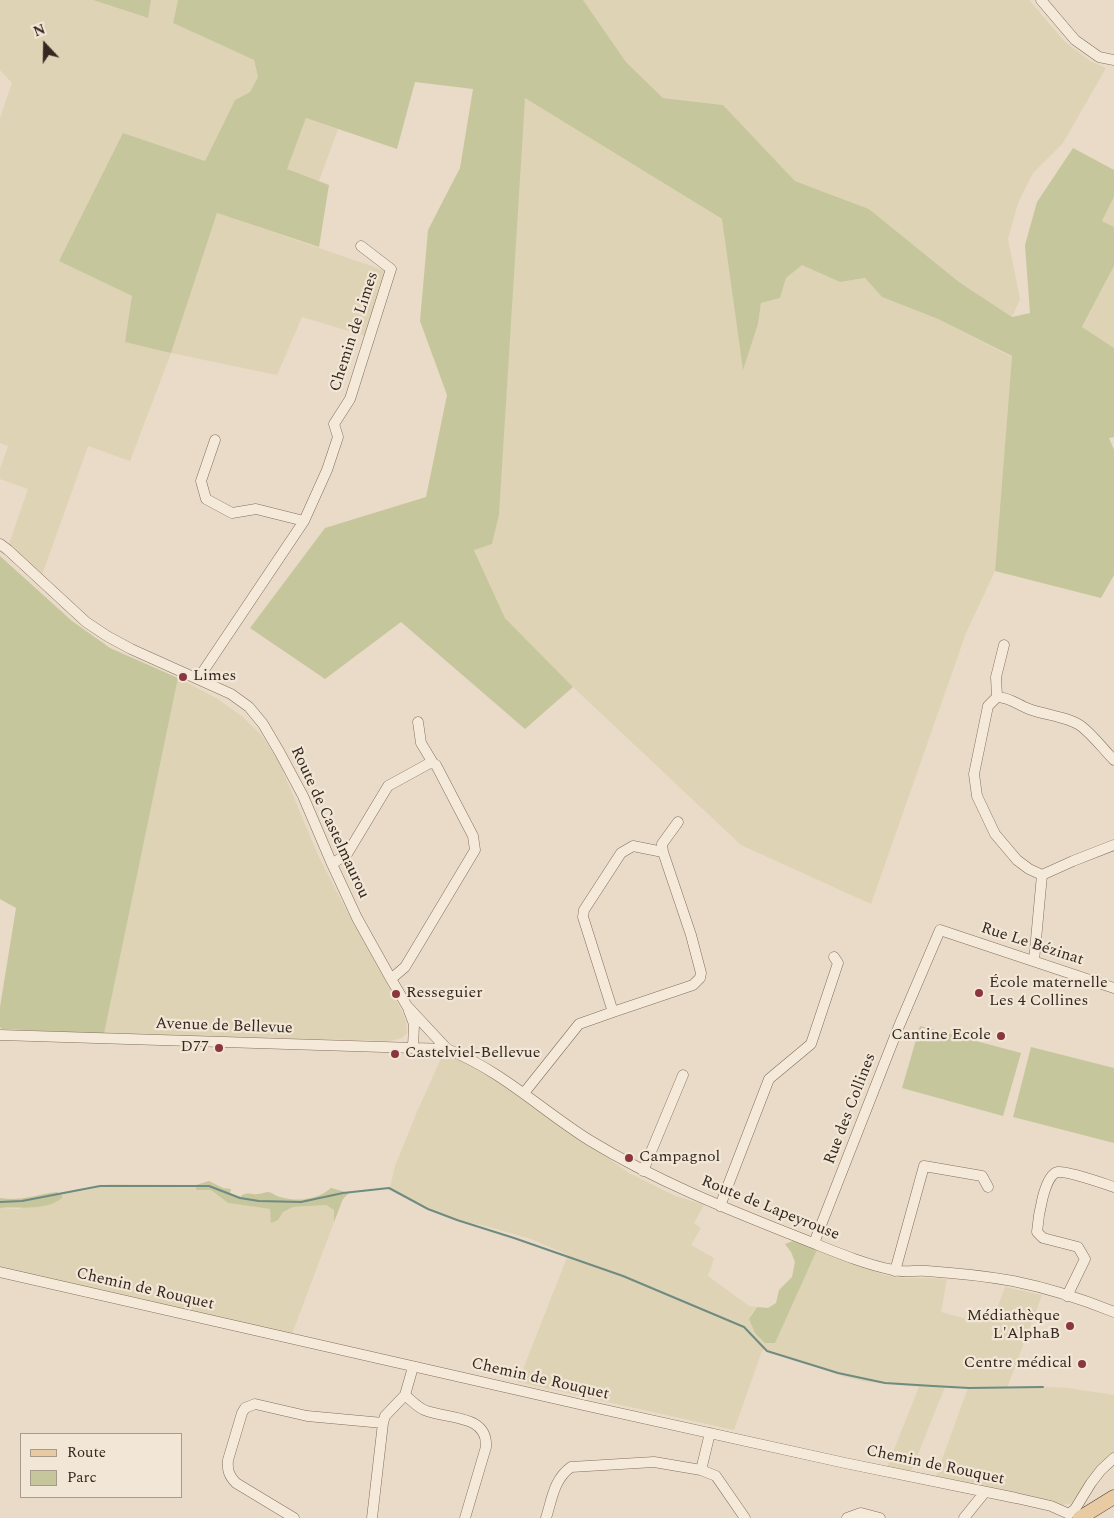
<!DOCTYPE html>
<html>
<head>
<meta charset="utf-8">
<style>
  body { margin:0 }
  #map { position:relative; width:1114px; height:1518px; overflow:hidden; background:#e9dbc7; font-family:Spectral,serif }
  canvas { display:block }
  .legend { position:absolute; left:20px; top:1433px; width:162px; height:65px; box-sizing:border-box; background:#f2e7d6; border:1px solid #a69b8d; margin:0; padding:6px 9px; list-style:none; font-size:15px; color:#352820 }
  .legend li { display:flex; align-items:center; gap:10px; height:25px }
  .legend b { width:25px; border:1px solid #a69b8d }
  .north { position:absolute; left:20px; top:20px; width:50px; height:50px; -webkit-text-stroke:4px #f2e7d6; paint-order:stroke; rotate:339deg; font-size:14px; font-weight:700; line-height:20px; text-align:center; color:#352820 }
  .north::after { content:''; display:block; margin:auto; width:18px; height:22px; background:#352820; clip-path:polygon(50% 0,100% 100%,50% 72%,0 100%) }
</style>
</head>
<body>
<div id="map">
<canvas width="1114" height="1518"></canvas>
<ul class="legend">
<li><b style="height:6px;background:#e8cba3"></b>Route</li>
<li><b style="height:14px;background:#c6c69c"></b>Parc</li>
</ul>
<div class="north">N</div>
</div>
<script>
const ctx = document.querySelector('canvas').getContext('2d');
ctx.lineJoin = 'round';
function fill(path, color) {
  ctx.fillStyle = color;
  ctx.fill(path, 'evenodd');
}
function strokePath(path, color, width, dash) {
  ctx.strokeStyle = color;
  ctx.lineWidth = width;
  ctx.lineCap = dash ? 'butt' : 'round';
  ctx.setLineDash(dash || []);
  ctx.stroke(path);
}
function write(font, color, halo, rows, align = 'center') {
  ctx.font = font + ' Spectral,serif';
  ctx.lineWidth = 4.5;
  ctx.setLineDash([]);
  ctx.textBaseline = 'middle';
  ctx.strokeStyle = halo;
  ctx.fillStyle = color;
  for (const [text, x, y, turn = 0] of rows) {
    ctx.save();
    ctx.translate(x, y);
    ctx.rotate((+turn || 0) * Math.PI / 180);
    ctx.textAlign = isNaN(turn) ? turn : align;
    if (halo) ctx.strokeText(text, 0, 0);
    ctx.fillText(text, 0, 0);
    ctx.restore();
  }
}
fill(new Path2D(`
  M0,0H93L147,18L151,0H178L173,23L254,60L258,77L250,92L235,100L205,161L60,261L132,296L171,353L217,213L386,271L366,336L302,317L277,375L171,353L130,461L88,446L42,575L9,544L28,489L0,479V469L8,446L0,443V118L12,83L0,70Z
  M583,0H1029L1064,41L1090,61L1106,68L1063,143L1033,173L1018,203L1008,239L1020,299L1012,317L959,282L869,209L795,181L723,105L663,98L626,62Z
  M524,97L723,220L743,368L758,324L761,303L780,298L786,278L802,264L840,282L865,278L882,297L938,319L1012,357L995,571L966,633L871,904L741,845L573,687L505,618L474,549L492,544L499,515Z
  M306,118L338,129L319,181L286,170Z
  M1114,197V227L1102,221Z
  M1114,266V348L1082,328Z
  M178,678L216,698L243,717L262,736L279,762L317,853L344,906L400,1007L406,1021L407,1033L402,1038L390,1041L104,1034Z
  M443,1054L461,1059L480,1070L531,1103L629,1173L673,1195L704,1205L694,1223L701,1228L691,1245L714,1258L708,1276L749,1306L757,1307L751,1314L775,1342L817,1250L884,1275L903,1278H932L947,1279L941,1312L971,1320L976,1309L994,1316L1005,1287L1042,1295L1007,1388L1027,1386L1068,1388L1114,1395V1452L1099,1467L1071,1503L1063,1505L936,1476L968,1388L945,1387L911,1471L887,1467L919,1387L867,1382L845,1377L765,1349L762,1351L734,1430L518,1382L568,1255L531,1239L486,1226L450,1218L390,1188L395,1166L417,1112Z
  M109,1184L196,1185V1190H211L228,1203L270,1209L271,1215L278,1220L283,1212L293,1207L326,1205L334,1210V1222L292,1334L0,1269V1208L19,1209L59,1193Z`), '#ded3b5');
fill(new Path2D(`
  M93,0H151L148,18Z
  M178,0H583L626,62L663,98L723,105L795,181L869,209L959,282L1012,317L1030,313L1025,245L1037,202L1073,148L1114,170V197L1102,221L1114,227V266L1082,327L1114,348V437L1109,438L1114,450V575L1101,598L995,571L1012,356L938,319L882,297L865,278L840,282L802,265L786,278L780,298L761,303L758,324L743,370L722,219L525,98L499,515L492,544L474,550L505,618L573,687L525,729L401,622L325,679L250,628L325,528L426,497L447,395L420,321L428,230L460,168L473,89L415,82L397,149L306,118L287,169L329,185L319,247L217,213L171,353L125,342L132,296L59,261L123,133L205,161L235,100L250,92L258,77L254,60L173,23Z
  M0,556L72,621L110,648L178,678L104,1034L2,1029L0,1027V1007L16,908L0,899Z
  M920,1026L1021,1053L1003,1116L902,1088Z
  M1031,1047L1114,1068V1143L1013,1117Z
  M209,1181L223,1188L231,1189L230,1193L240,1197C246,1191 250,1195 257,1194C261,1194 265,1192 269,1192C272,1193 276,1196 280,1197C298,1202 317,1200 331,1188L349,1193L343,1199L334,1222V1210L326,1205L293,1207L283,1212L278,1220L271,1223L270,1209L228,1203L211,1190H196V1185Z
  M57,1192L62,1195V1198C44,1212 20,1206 0,1208V1198C19,1202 38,1194 57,1192Z
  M796,1240L817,1250L775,1343H765L755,1333L749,1319L757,1307L768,1308L776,1303L779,1290L792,1277L795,1262L791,1252L785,1244Z`), '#c6c69c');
strokePath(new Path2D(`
  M0,1202L22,1201L100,1186H209L240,1198L259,1201L301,1202L343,1193L389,1188L428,1209L457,1220L514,1238L623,1276L744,1327L767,1351L838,1373L885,1383L933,1386L969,1388L1043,1387`), '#6f8b81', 2);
const minor = new Path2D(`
  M1041,0L1075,40L1099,57L1114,60
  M215,440L201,481L206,499L232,513L256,509L304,521
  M0,544L8,550L86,622L107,636L131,649L231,694L249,707L263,724L280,753L303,796L332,864L357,918L391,979L407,1006L447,1049
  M198,679L304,521L327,470L338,437L334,424L350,399L391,269L361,246
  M997,697L996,677L1004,645
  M418,722L421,743L433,763
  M1114,760C1103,749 1093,735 1081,726C1069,717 1045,715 1029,709C1018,705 1009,697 997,697L988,706L974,774L977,796L995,834L1017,860L1029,869L1042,875L1073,861L1114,845
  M663,852L662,844L678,822
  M332,864L347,854L388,786L428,764L433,763L436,765L473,836L475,850L405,967L391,979
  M1034,961L1042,875
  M409,1011L414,1024L413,1048
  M0,1035L447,1049C502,1071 540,1109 589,1140C661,1184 740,1214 818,1245C843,1255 868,1265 893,1270C904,1273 916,1270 927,1271C956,1273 985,1276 1013,1281C1048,1288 1082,1299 1114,1312
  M524,1093L579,1024L613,1012L583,917L584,910L621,853L633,846L663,852L691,935L701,973L700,978L693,985L613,1012
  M643,1171L683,1075
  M720,1206L769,1079L811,1044L838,963L834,957
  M814,1243L899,1026L940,930L1114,988
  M895,1271L924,1166L982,1176L988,1187
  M0,1272L583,1405L845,1463L1016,1498L1051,1506L1069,1514
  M1067,1296L1085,1259L1078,1247L1043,1238L1037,1232C1038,1219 1044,1174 1058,1172C1069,1171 1102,1183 1114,1187
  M405,1395C412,1401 419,1409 427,1411C450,1419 488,1415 486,1447L465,1518
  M701,1470L716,1476L745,1518
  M1069,1514L1075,1509L1091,1483L1101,1470L1114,1458
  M294,1518L236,1483C229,1476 227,1470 228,1460L242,1413L245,1408L255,1404L307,1416L383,1423
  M372,1518L383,1423L385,1416L405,1395L413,1367
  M546,1518C552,1499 554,1479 571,1467L654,1462L701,1470L710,1433
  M847,1518L861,1513L880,1518
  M964,1518L985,1492`);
const major = new Path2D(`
  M1080,1518L1114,1497`);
strokePath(minor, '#836e5e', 11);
strokePath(major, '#513d32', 15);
strokePath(minor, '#f5ead9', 10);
strokePath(major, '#e8cba3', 14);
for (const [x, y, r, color] of [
  [183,677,5,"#8b353e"],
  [979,993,5,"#8b353e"],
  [396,994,5,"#8b353e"],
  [1001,1036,5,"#8b353e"],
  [219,1048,5,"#8b353e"],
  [395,1054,5,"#8b353e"],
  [629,1158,5,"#8b353e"],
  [1070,1326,5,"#8b353e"],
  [1082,1364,5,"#8b353e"]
]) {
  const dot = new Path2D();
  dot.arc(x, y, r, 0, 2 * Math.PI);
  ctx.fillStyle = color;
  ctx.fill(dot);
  strokePath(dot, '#f2e7d6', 2);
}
write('16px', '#352820', '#f2e7d6', [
  ["Chemin de Limes",355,332,-72],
  ["Route de Castelmaurou",329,823,65],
  ["Rue Le Bézinat",1032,945,18],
  ["Avenue de Bellevue",224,1027,2],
  ["Rue des Collines",851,1109,-69],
  ["Route de Lapeyrouse",770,1209,22],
  ["Chemin de Rouquet",145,1290,13],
  ["Chemin de Rouquet",540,1380,13],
  ["Chemin de Rouquet",935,1466,12]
]);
write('16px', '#352820', '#f2e7d6', [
  ["Limes",193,677],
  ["École maternelle",989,984],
  ["Les 4 Collines",989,1002],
  ["Resseguier",406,994],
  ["Cantine Ecole",991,1036,"right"],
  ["D77",209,1048,"right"],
  ["Castelviel-Bellevue",405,1054],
  ["Campagnol",639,1158],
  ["Médiathèque",1060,1317,"right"],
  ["L'AlphaB",1060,1335,"right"],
  ["Centre médical",1072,1364,"right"]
], 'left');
</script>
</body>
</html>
